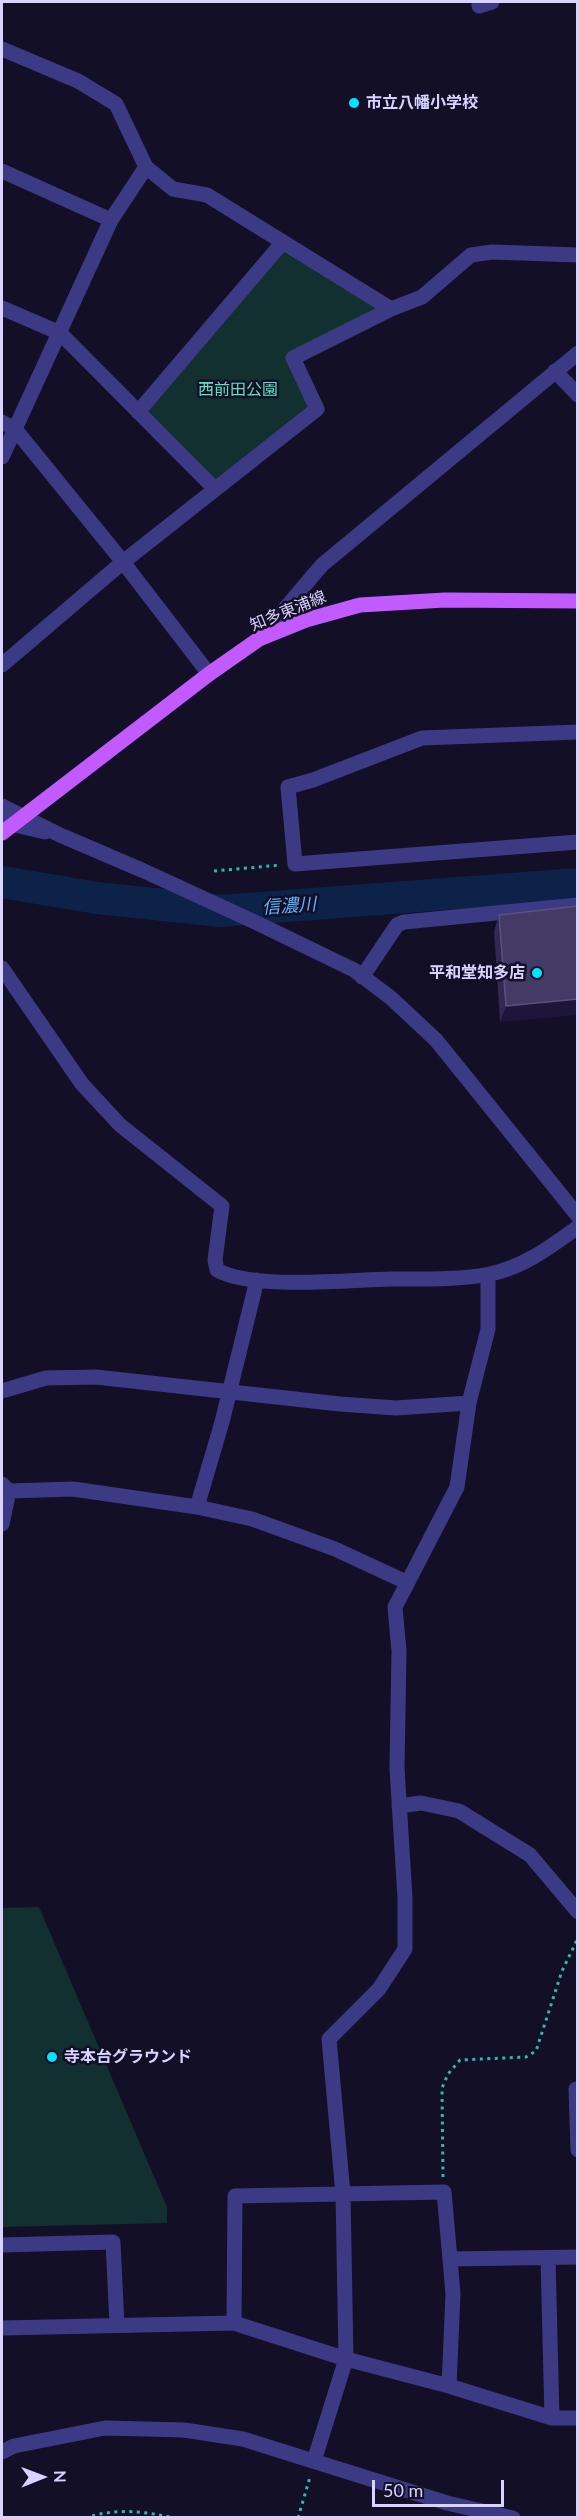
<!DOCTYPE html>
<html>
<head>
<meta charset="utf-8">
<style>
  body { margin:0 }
  #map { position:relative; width:579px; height:2519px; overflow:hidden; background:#130f26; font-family:Lato,sans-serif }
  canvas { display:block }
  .frame { position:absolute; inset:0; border:3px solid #d9d4ff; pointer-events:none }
  .north { position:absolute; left:12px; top:2447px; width:60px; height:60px; -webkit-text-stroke:4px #130f26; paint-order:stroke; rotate:89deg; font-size:16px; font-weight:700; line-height:24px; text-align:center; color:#d9d4ff }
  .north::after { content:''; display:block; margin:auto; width:21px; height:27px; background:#d9d4ff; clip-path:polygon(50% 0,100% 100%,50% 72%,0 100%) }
  .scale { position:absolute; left:372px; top:2480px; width:132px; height:27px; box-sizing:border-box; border:3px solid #d9d4ff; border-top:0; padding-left:8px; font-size:18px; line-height:21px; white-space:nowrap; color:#d9d4ff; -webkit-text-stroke:4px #130f26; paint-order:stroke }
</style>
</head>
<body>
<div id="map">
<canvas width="579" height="2519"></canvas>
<div class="frame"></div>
<div class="north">N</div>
<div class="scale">50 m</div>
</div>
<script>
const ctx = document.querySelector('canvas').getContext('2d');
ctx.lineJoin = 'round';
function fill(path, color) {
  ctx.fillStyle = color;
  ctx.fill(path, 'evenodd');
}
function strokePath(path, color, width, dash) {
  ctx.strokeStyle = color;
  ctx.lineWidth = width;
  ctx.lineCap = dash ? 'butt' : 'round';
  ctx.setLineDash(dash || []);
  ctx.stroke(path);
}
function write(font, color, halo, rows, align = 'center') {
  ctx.font = font + ' Lato,"Noto Sans JP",sans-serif';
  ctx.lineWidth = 5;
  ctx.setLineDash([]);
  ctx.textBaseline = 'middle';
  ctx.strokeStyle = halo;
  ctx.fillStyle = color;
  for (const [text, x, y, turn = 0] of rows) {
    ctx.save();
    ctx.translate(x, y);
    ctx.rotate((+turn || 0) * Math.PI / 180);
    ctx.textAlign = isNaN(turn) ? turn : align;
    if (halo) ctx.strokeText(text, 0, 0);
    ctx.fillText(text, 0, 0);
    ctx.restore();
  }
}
fill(new Path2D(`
  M283,242L391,309L293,358L317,409L215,489L138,412Z
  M39,1907L167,2207V2223L2,2227V1908Z`), '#12302f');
strokePath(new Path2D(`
  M2,882L97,898L220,911L578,884`), '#0c2248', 32);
strokePath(new Path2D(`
  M214,871L281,865
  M443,2177L442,2088L448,2074L460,2060L526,2057L536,2051L562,1971L578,1938
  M85,2518C115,2508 144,2511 174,2518
  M298,2518L310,2477`), '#2fb8b0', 3, [3, 4.5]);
strokePath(new Path2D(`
  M479,2V6L492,2
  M2,49L78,81L116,104L146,167L173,189L207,195L391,309
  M2,171L111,220
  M2,308L60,333L215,489
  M555,371L578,395
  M138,412L283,242
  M2,422L15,429L123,562L209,674
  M2,457L111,220L146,167
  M259,639L322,565L578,353
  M2,665L123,562L317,409L293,358L391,309L422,297L471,255L492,252L578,255
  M578,732L422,738L313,780L288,787L295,864L578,842
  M2,806L60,835L144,871L257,923L354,970L391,998L436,1040L578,1216
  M2,822L45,832
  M2,968L82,1084L120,1125L222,1206L215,1260L217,1270C253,1290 347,1280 390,1279C420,1279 461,1280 490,1274C524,1267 550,1247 578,1227
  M362,977L397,925L404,922L578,905
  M2,1391L46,1378L96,1377L340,1404L396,1408L469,1403
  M2,1484L9,1491L73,1489L197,1507L252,1519L335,1549L406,1582
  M197,1507L222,1422L257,1280
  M2,1524L9,1491
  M399,1806L421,1803L459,1811L530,1855L578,1912
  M576,2089L578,2150
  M2,2245L113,2242L117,2325
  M548,2258L552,2418
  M234,2323L235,2196L444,2192L450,2259
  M2,2328L234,2323L346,2359L449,2386L552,2418H578
  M449,2386L453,2294L450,2259L578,2257
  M2,2452L14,2446L105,2428L184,2430L243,2439L447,2503L513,2518
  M314,2461L346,2359L343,2194L329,2039L379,1989L405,1949V1898L397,1768L399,1651L395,1607L457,1487L469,1403L488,1329V1275`), '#3d3a85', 15);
strokePath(new Path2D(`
  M2,833L209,674L259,639L306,620L360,605L445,600L578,601`), '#c25bff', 15);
fill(new Path2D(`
  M578,906L500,1022L494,931L499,915Z`), '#312854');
fill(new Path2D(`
  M578,999V1015L500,1022L506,1006Z`), '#1d163a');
const building = new Path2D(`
  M578,906V999L506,1006L499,915Z`);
fill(building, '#433a66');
strokePath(building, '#5a527e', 1.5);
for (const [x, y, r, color] of [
  [354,103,6,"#00e5ff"],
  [537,973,6,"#00e5ff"],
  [52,2057,6,"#00e5ff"]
]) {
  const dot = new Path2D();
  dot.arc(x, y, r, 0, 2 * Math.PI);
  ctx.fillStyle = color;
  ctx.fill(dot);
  strokePath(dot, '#130f26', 2);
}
write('bold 16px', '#d9d4ff', '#130f26', [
  ["市立八幡小学校",366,103],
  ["平和堂知多店",525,973,"right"],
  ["寺本台グラウンド",64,2057]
], 'left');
write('16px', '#5fe0c0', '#130f26', [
  ["西前田公園",238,390]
]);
write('16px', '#d9d4ff', '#130f26', [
  ["知多東浦線",288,611,-22]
]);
write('italic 18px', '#62b6ff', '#130f26', [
  ["信濃川",289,906,-4]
]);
</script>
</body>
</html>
